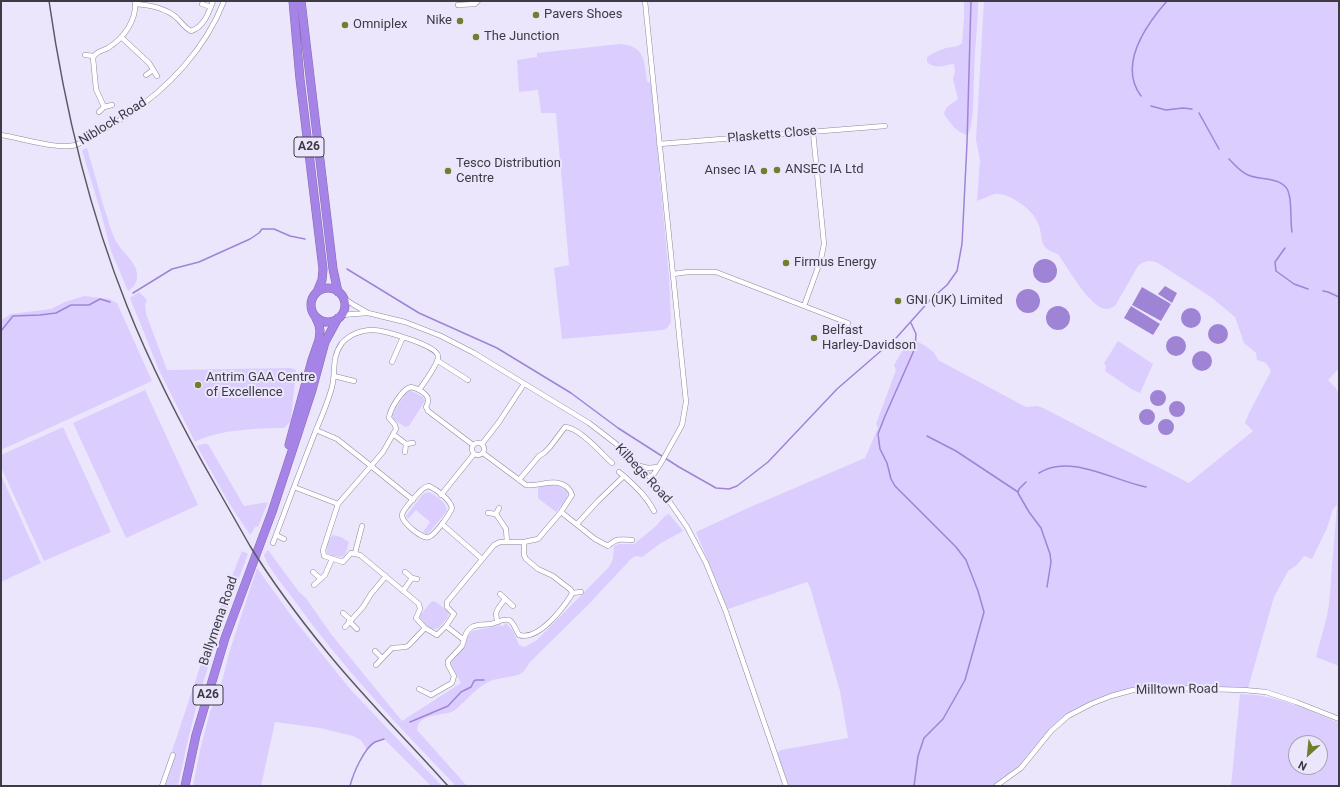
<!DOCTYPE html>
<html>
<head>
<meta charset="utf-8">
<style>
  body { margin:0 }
  #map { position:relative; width:1340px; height:787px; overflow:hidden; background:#ece6fd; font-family:Roboto,sans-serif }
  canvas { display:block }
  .frame { position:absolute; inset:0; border:2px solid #3e3b44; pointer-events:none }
  .north { position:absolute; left:1288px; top:735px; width:40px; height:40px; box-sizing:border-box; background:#ece6fd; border:1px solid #a6a2b3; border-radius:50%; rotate:207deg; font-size:11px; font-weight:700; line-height:16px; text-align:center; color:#3e3b44 }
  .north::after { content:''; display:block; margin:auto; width:14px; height:18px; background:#717f2c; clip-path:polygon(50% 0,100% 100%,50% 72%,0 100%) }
</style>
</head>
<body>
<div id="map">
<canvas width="1340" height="787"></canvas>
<div class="frame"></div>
<div class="north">N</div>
</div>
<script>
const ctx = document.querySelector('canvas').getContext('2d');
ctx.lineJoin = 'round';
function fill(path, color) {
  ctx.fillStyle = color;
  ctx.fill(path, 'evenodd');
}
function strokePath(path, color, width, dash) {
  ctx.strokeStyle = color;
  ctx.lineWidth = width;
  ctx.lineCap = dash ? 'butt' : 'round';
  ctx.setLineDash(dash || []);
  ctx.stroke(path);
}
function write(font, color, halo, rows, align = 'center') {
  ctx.font = font + ' Roboto,sans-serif';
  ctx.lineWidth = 4;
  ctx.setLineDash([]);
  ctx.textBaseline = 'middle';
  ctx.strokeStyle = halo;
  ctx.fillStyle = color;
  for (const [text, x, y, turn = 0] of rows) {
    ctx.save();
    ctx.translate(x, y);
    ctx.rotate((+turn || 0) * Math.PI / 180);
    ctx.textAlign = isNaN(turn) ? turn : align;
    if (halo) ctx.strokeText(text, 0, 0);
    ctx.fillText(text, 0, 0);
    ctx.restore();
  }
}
fill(new Path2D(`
  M964,1H978C978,27 974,52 974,78C973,97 975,116 968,135C957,133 950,123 944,114C945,106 952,104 958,99L953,79L955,71L954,64C943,65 936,70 927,62V57C933,53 939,50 946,48C952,47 958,47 962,43L964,18Z
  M984,1H1339V368L1328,380L1336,388L1339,396V666L1316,657L1327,616L1329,605L1337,505L1333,509L1327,528L1312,559L1304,556L1297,565L1288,571L1274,597L1248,688L1138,686L1106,696L1072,711L1060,719L1050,728L1019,766L992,786H789L777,753L781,750L848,738L840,691L810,587L807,582L728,609L696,532L748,508L865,458L878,428L876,424L896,370L894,365L909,340C919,340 936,351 938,360L1026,407L1037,406L1043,408L1189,483L1253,431L1245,423L1249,413L1271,371L1266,363L1257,360L1256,353L1244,343L1235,317L1211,297L1158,263C1150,260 1145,260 1138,266L1115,306C1113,307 1109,309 1106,309C1089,307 1068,268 1058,254C1036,248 1045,237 1037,221C1032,209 1007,191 994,194C989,196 983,199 977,201L980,160L976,140Z
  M620,44C645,46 644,60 647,81L651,84L669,276L671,322L667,328L663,330L562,339L554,268L569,265L556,113H541L538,90L519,92L517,60L537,57V53Z
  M87,148C93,169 99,190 105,211C109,221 111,233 117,243C123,253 135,261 137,273C138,281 134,288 128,291L111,251L101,213L82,150Z
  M139,292L147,300L145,304L146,314L167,370L291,368L296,370L291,421L284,428C260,428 215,430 195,442L159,370L130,298Z
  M84,296L109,299L117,303L152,381L1,450V320L11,314L51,309L65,302Z
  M1118,341L1153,364L1140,393L1133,390L1105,371L1106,367L1104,363Z
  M145,390L198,505L126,538L73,423Z
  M410,390L423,397L425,401L409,426L405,427L393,419L392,415L406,392Z
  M63,427L111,532L44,561L1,467V455Z
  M203,444H208L244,506L268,502L258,527L256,526L250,535L229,503L197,446Z
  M1,475L41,563L1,582Z
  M552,485C577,489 567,499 556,512L538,498V486Z
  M428,492C436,495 447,503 447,511L427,535L423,532L430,522L416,510L408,519L406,516L423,494Z
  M669,514L683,531L661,543L642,557L636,556L632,558L600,592L588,605L530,662C528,665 526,669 523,672C516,678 497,677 488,682C479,687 471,694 464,702C461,704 458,708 455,710C444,717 418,712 417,730L467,786H456C399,727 342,667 294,600C285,587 269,570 264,555L268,550L299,592L306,598L331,634L402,721L461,683L451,664L452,661L465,646L468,636L472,631L501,625L502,627L506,623L513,631L519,645L525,647L537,640L609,567L613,559L614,546L619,544H634L655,527L665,516Z
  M333,535L341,537L349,542L345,555L342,557L332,556L327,553C326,547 328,539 333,535Z
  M242,551L248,554C227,609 207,664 193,720C187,742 183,764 178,786H165L171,770L175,755L172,751C195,684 215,616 242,551Z
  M257,568L293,618L350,689L442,786H431L384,739L375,742L367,750L361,740L353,736L320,728L275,722L261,786H193L200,750L210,712L221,685L230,650Z
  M432,601L436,602L449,612C449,617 446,619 443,623C434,635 428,627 420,618V615Z
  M1240,694C1272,694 1310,710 1339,723V786H1231ZM1296,743H1320V767H1296Z`), '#dbcdfe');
fill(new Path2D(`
  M1033 271a12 12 0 1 1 24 0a12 12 0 1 1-24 0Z
  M1165,286L1177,293L1172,303L1158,294Z
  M1142,287L1171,304L1161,321L1132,305Z
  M1016 301a12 12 0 1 1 24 0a12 12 0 1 1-24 0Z
  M1131,306L1160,324L1153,335L1124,318Z
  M1046 318a12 12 0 1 1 24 0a12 12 0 1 1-24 0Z
  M1181 318a10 10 0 1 1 20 0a10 10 0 1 1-20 0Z
  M1208 334a10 10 0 1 1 20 0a10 10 0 1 1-20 0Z
  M1166 346a10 10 0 1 1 20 0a10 10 0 1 1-20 0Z
  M1192 361a10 10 0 1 1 20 0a10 10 0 1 1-20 0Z
  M1150 398a8 8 0 1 1 16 0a8 8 0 1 1-16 0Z
  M1169 409a8 8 0 1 1 16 0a8 8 0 1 1-16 0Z
  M1139 417a8 8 0 1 1 16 0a8 8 0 1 1-16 0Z
  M1158 427a8 8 0 1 1 16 0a8 8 0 1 1-16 0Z`), '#9f84d6');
strokePath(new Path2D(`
  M1141,96C1118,65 1146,25 1167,1
  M1151,106L1166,110L1183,108L1192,109
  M1199,113L1219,149
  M1229,159C1235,165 1240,172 1248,175C1261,181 1285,176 1289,194C1292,206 1290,219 1292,232
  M1285,248L1275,262L1276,271L1294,284L1308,289
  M347,269L419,313L497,348L571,393L618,428L679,467L716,488L729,489L737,486L768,462L837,389L897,337L931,299L947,285L957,271L962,244L967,143L971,1
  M1323,291L1328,292L1339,297
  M133,293L172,269L199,262L250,239L259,233L262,229H274L290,236L305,239
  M911,323L916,334L915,348L885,416L878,434L880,449L887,463L891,479L895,486L956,547L966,560L978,591L984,612L965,680L943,719L924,738L918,756L914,786
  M1,331L13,316L40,315L56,313L71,305H89L100,299L110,302
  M927,436L956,451L1018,492
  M1039,473C1070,453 1114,481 1146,487
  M1026,482L1019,489L1018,493L1029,512L1041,528L1050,554L1051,562L1047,587
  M410,722L448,706L461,692L471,687L474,681L476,680H484
  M350,786C353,774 364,748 375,742C378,741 381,740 384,739`), '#9f84d6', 1.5);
const street = new Path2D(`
  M645,1L686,402L682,425L661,463L651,478
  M136,4C150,5 166,8 177,18C182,23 185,28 191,31C204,27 209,12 213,1
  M202,4L211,7
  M458,5L475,4L478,1
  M121,37L149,63L157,76
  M85,55L94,56
  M146,75L153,70
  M104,107L96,89L93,58C95,52 102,51 108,48C124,38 137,20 135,1
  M99,112L104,107L112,105
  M1,135C22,138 56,150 76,145C93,136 110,127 126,116C168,89 206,48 224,1
  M659,144L885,126
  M673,274L688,272H716L848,323
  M342,297L354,305L368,313L405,322L441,336L474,353L589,423L615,443L651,478L667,498L687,527L706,563L726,612L786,786
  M804,306L821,259L824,244L813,132
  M341,315L367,313
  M438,361L468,380
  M392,362L403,337
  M334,376L354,381
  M419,390C424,383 439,363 438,356C437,345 383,330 372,330C361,330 349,335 342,343C331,358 336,371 332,387C328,402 322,416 316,430L337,439L371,466L383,452L396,429L395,425L389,418C390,409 402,389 411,387C417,388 429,394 428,401C428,403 427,405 426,407L428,411L473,445
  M393,434L406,444L405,452
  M472 449a6 6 0 1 1 12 0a6 6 0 1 1-12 0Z
  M406,444L413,443
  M482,444L499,422L524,384
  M483,453L526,485C540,487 554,477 567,487C570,490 571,491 572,495L561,512L595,539L608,546C617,538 620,539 632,540
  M640,466L648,468L658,467
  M619,472L624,476
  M519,480L539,456L544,453L550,447L565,427C580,428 601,453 612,463
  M429,486C437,490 450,499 452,508C450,514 435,535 429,537C423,540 401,522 402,515C403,509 411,502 415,497C419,493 422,487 429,486Z
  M294,487L316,430
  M441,495L474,454
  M338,504L371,466L413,500
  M499,508L496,514L506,529L507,542
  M488,513L496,514
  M442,524L482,559
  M577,524L598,501L624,476C636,487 647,497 654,511
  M276,535L284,539
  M500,542H524V555L526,559L538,569L553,576L571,590L572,594C563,608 539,641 519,635C516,631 514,622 509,620C503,618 496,623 491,624C485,625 477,624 472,627C467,630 465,635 464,640L446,626L454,614L447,607V602L494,545Z
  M524,542L538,539L561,512
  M273,543L294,487L338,504L323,550L324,556L343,562L351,553L360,555L419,604L420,609L416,618L425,628L437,635L446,626
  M355,553L362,526
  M313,572L321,579
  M405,572L412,578L417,579
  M314,585L325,575L332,559
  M403,591L412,578
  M572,593L581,592
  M500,594L513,606
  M343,613L351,620
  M349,621L357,629
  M498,622C493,611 499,608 505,599
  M345,627L363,607L371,594L386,576
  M375,651L382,658
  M376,665L392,648L406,647L409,645L425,628
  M419,689L431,695L452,683L454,676L448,665V661L462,646L464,640
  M162,786L173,755
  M996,786L1021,768L1051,731L1068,716L1091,704L1111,696L1133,690L1145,688H1173L1244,690L1266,692L1296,702L1339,719`);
const highway = new Path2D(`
  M293,1L300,79L323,269L322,280L317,292
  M301,1L333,269L338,292
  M311 305a17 17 0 1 1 34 0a17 17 0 1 1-34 0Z
  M289,445L312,360L319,340L320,331L319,325L315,316
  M185,786L196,735L225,638L272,512L296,439L312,390L325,342L338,318`);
strokePath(street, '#8e889c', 5.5);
strokePath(highway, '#826aae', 9);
strokePath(street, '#fff', 4.5);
strokePath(highway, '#a684e7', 8);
strokePath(new Path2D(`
  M49,1C64,105 88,208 127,306C152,369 183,429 217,488C228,507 239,527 250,546C273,583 300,619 327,652C365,699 408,741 448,786`), '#5c5863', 1.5);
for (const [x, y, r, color] of [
  [536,15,4,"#717f2c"],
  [460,21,4,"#717f2c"],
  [345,25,4,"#717f2c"],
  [476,37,4,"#717f2c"],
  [777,170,4,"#717f2c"],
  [448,171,4,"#717f2c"],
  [764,171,4,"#717f2c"],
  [786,263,4,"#717f2c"],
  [898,301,4,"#717f2c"],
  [814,338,4,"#717f2c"],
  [198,385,4,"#717f2c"]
]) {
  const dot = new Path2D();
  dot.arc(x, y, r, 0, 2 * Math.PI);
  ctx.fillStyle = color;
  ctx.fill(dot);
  strokePath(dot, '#ece6fd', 1.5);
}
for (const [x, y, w] of [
  [309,147,30],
  [208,695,30]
]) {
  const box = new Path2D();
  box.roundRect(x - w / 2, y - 10, w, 20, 3);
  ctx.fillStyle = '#ece6fd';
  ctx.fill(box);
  strokePath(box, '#3e3b44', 1);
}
write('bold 12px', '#3e3b44', null, [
  ["A26",309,147],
  ["A26",208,695]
]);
write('13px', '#3e3b44', '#ece6fd', [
  ["Pavers Shoes",544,15],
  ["Nike",452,21,"right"],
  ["Omniplex",353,25],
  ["The Junction",484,37],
  ["Tesco Distribution",456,164],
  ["Centre",456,179],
  ["ANSEC IA Ltd",785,170],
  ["Ansec IA",756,171,"right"],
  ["Firmus Energy",794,263],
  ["GNI (UK) Limited",906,301],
  ["Belfast",822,331],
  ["Harley-Davidson",822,346],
  ["Antrim GAA Centre",206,378],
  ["of Excellence",206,393]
], 'left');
write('13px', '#3e3b44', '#ece6fd', [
  ["Niblock Road",113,122,-32],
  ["Plasketts Close",772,135,-5],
  ["Kilbegs Road",643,474,47],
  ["Ballymena Road",219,621,-71],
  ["Milltown Road",1177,690,-1]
]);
</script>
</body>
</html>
